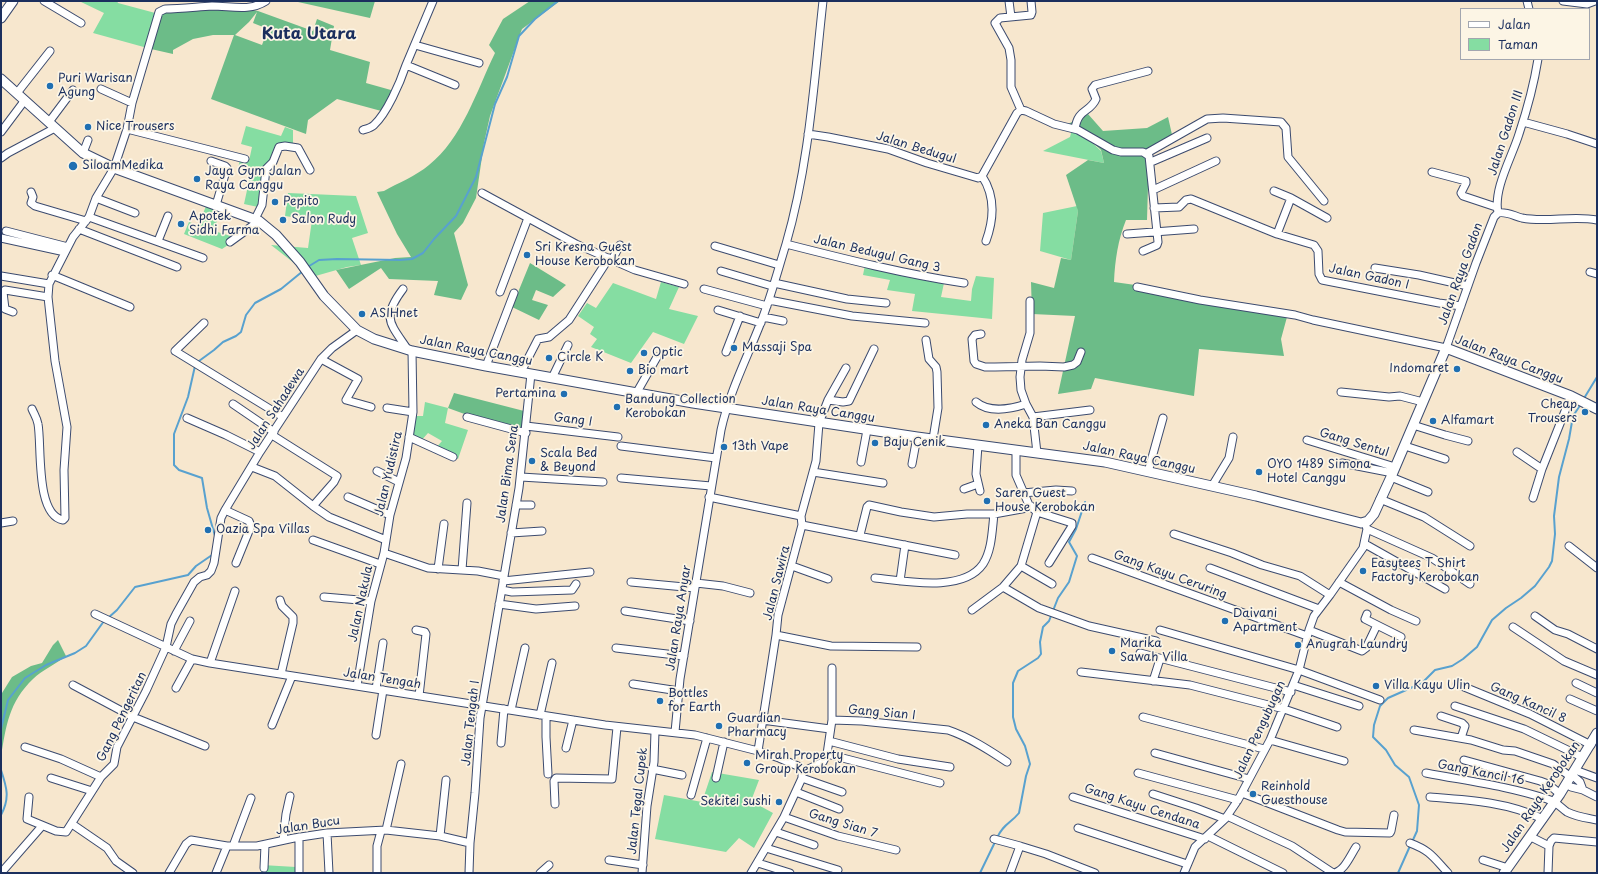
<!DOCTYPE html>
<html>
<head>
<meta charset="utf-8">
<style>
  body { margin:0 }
  #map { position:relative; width:1598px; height:874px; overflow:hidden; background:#f7e7ce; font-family:"Playpen Sans",sans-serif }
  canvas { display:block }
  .frame { position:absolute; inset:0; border:2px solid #1b2f5e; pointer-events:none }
  .legend { position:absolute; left:1460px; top:8px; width:130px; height:52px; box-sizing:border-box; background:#fcf5e5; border:1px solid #a2a6af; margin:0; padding:5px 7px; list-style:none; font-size:12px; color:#1b2f5e }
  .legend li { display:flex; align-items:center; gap:8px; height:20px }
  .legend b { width:20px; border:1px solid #a2a6af }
</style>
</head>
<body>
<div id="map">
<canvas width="1598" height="874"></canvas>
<div class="frame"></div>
<ul class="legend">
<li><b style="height:5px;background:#fff"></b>Jalan</li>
<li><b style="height:11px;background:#85dda2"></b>Taman</li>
</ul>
</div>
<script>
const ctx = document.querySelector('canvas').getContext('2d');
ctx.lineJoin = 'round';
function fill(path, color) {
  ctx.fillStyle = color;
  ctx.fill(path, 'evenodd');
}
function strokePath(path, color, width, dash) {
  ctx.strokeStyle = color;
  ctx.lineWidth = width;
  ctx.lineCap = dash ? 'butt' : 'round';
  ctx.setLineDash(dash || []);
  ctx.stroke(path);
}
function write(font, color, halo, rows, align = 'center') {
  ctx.font = font + ' "Playpen Sans",sans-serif';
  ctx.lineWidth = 3.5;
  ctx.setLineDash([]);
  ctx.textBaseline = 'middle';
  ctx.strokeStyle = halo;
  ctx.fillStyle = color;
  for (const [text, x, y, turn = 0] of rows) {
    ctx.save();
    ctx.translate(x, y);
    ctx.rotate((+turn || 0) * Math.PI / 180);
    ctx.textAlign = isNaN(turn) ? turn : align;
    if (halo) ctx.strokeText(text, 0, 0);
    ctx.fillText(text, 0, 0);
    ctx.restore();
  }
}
fill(new Path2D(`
  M79,1H117L118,3L159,14L151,49L93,33L104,13Z
  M246,126L281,136L285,127L293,130V148L275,146L258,207L244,204L251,172L238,169L240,159L249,161L252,147L241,144Z
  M1072,129L1082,133L1101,151L1104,163L1043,151L1070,137Z
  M288,193L356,196L368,233L352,238L361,265L347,267L312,277L271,245L308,248L312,220L285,216Z
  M207,204L221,207L214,231L234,237L231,243L222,249L184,234L189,222L198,225Z
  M1077,206L1078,211L1071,260L1040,251L1043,213Z
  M865,265L944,283L941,297L971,301L972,289L976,276L994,278L992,319L912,311L915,294L887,290L890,280L863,275Z
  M661,282L679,287L669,309L698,316L684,344L653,332L631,363L591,347L597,339L590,334L594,327L578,316L587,303L596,308L613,283L656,299Z
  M425,402L448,408L445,423L468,430L458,459L435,449L442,441L428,433L420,442L409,438L415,416H423Z
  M712,772L759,780L751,801L773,813L754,848L739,838L726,852L655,839L664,795L702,802Z
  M262,865L296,867V873H261Z`), '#85dda2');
fill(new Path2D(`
  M299,1H375L370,18L298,2Z
  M530,1H560L522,29L490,116L484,143L476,198L463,223L454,233L468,285L461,300L434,295L438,281L389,279L381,268L349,289L336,270L395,258L411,257L397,234L377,192L384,191C398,183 416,176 429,165C462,139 477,90 495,53L489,45L503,19Z
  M233,7L258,11L313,31L317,19L334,26L330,50L370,62L366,83L398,92L385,112L337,99L308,120L306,134L211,99L234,35H213L193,39L173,50V54L151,49L160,9ZM257,12L253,23L268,29L262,45L235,35L249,22Z
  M1088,114L1103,131L1147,128L1168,117L1173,139L1149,152L1147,220H1126C1118,240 1115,260 1114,282L1171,290L1287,317L1281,339L1284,356L1199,349L1194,396L1095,378L1091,389L1058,394L1075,316L1032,314L1031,282L1054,288L1061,258L1071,260L1078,211L1066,175L1088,160L1104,163L1101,150L1082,133L1064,126Z
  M530,263L566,285L553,297L536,290L532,300L548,305L539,320L512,307Z
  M454,393L528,412L525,436L448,408Z
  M58,640L66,656C56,664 42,670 33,679C9,702 6,726 1,757L2,693L12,677L31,666L42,663L53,645Z`), '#6cbc88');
strokePath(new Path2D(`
  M306,268L319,260L337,259L400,260L412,259L423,253L434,239L456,216L476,177L495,104L507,77L519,36L535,19L558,1
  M1583,400L1597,377
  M215,536L207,508L202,478L179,470L174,465V434L188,397L195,366L199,361L214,350L223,342L236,336L241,332L246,315L255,303L281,289L303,271
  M108,618L117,610L135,587L188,575L196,566L212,555
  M1,729L8,700L25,678L46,665L75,653L86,646L104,621
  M1,770C7,788 10,798 1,815
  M997,838C1003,824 1011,823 1019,813L1026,776L1030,764L1025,746L1016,729L1013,717V683L1018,671L1038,658L1041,654L1040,642L1043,627L1049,621L1058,598L1069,582L1077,556L1069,542L1076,529L1085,502
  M1412,842L1417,831L1419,805L1409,777L1395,765L1386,750L1373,737L1374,725L1380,706L1388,698L1422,683L1435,670L1452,666L1463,659L1477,647L1492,620L1506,608L1521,598L1535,586L1549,567L1552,561L1555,534L1554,516L1559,477L1569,439L1573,416L1581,404
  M980,873L995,842
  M1398,873L1410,846`), '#58a1cf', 2);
const minor = new Path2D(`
  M44,1L81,23
  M433,1L406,65L455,85
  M1009,1L1011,17
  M1527,1L1529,9
  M1563,1L1587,4L1595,1
  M415,45L479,63
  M101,89L132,103
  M17,93L50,51
  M1021,110L1011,87V60L1009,48L995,23L1000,18L1031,15L1032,12L1031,1
  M49,122L73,90
  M1523,122L1567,134L1597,144
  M127,129L245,159
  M1075,129C1078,108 1090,113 1096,99L1092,89L1095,85L1148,71
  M363,130C366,129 371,128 374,125C387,113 400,83 406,65
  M1,132L25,100
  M808,134L828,137L888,149L927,163L978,178L982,176L1017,113L1021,110L1026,111L1054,124L1078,130L1113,150L1121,152H1143L1149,156L1158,242L1157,245L1143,251
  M83,153L88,140
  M1147,153L1207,119L1223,118L1281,122L1286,128L1288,157L1324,201
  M1,158L8,153L55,128
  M211,161L225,166L227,168L216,205
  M1151,162L1207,138
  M1432,172L1466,181V183L1461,193L1463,196L1496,207
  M982,176C996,197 994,219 986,241
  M1153,190L1216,161
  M1274,191L1291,198
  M31,192L33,197L31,203L35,206L86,221
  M482,193L576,244L635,270L684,284
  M96,198L135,213
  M1154,208L1179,207L1186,200L1191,199L1277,234L1314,245L1318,251L1319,274L1322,280L1439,303L1461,306
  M1498,213C1493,189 1512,157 1519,134C1527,110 1534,84 1538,59
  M89,217L203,258
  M255,219L262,205L266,169L273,162L279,147L285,146L298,148L310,170
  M79,229L177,267
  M6,231L68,247
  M1127,234L1194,229
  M1277,234L1291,198L1327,218
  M1,238L65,252
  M158,241L168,216
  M230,242L259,221
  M786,244C845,259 904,274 964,283
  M715,246L779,265
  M612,260L620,245
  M1375,268L1419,275L1468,286
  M721,271L772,286
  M1590,272L1597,274
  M52,275L130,307
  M1,276L49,284
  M774,283L847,299L886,303
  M1137,287L1200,300L1295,315L1313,320L1446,348L1476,263L1494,217L1498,213C1506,211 1514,216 1522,218C1547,223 1572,215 1597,220
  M403,289C381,318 390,323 408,350
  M704,289L767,306
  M500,292L528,218
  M769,300L852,316L925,323
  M1030,301V333L1022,360L1020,377L1021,390L1026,404L1033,417L1037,453
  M718,310L761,323
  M13,312L5,309L3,292L5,290L48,297
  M763,317L783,321
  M204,323L175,351L283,417
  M981,334L975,335L972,339L974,361L976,364L985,367H995L1040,366L1064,367L1073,365L1077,362L1081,352
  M926,340L929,359L936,367L937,372L938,408L933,439
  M726,352L740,316
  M321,359L358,379L346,400L371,407
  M486,366L514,293
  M521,372L538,339L549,337L569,320L609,258
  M552,378L568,345
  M637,392L657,357
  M1341,392L1389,397L1400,396L1423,402
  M828,400L843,402L849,401L874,349
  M976,402C989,413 1011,409 1026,404
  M233,404L274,432
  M387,408L413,412
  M32,409C34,414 37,418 38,424C42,445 35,515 63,520L65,518L64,470L67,427L55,361L48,297L49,284L73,237L89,217L96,198L114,168L127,129L132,103L159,12L165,9C180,9 196,7 212,6C231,6 249,12 266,1
  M467,417L526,433
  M1033,417L1090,410
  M187,418L226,435L260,452
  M1413,425L1445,435L1468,441
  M526,426L618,437
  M272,435L337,476L334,482L313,506
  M409,437L453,457
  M1307,440L1395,467
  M978,445L976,474L980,491
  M621,446L716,458
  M1405,446L1445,459
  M1016,451V475L1029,505L1037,512L1072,523V526L1049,563
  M1517,452L1542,469
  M861,462L867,430
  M1342,463L1393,473
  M912,464L917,437
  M252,467L275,476L313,506L329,517L386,540
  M377,471L399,482
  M813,472L883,483
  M1148,472L1163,418
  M521,477L603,482
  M1391,477L1428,492
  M621,478L711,486
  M1212,486L1229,458L1233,437
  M964,489L978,484
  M1023,493L1056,490L1072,491
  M348,497L390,515
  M709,497L801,516
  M1533,498L1542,469L1571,396
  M1380,499L1424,517L1470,546
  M516,505H531
  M225,510L249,521L251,526L236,563
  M1,523L13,521
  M802,525L955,555
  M1367,529L1432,558L1470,584
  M511,533L542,531
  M1174,534L1232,553L1262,565L1300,576L1330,595
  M860,535L867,507L869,505L901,512L934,517L967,514H994L1027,508L1031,506
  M313,540L380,564
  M1365,544L1445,589
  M1569,546L1597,568
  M384,553L428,568L478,571L504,576
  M1092,558L1307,636
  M792,566L828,579
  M1021,566L1052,584
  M1210,568L1319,609
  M438,569L444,524
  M462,570L467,503
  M875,578C905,581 963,593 983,564C992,550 992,531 994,514
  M503,581L590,572
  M900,581L905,545
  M631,582L695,588
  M1339,582L1391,610L1416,621
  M696,583L723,586L750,593
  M1003,587L1039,608L1089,626L1156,641
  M502,590L512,592L572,590L576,584
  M324,597L371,601
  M280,600L282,606L293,617V623L281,674
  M499,604L536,609L575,606
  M972,610L1003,587L1021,566L1037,512
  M625,611L690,621
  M95,614L192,659L210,663L605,725L695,735L758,751L779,758L800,767L802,772V778L784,817L751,873
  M1535,616L1555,630L1568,634L1597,649
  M1377,625L1401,637
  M1513,627L1564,661L1597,675
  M416,630L425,632L426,634L419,696
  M1160,630L1299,670L1380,700
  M1309,630L1362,651L1366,648L1377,625L1365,619L1367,614
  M776,635L831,646L917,647
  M616,648L684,656
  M174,651L190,621
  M1140,653L1291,692
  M210,663L235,591
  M1081,672L1190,685L1284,709L1337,727
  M1153,681L1160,659
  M1576,683L1597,693
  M633,684L679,691
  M1457,684L1530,714L1591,745
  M73,685L133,717L205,746
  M1293,685L1359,706
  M357,686L371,601L384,553L390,515L406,458L413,412L412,351
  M176,688L192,659
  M376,689L383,643
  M1570,699L1597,711
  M1455,706L1524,729L1582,757
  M511,710L525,648
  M540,715L552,663
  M546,716V737L548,774
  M1441,716L1462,723L1465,726L1461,738
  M1143,717L1264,749
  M762,720L830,729
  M832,720L862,721L948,730C969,737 989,750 1007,762
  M272,725L292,676
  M1414,730L1471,740L1503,750L1515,751L1553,764L1571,777
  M675,732L680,679L721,430C729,393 747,358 761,322C771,297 778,270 786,244C809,165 814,82 823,1
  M376,735L383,690
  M1270,740L1344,761
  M829,741L898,759L950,767
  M501,743L504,709
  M25,747L61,759L101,777
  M566,748L573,720
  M758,751L776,635L778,615L802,525L801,516L816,461L819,423L828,400L846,368
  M1155,753L1249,779
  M827,754L940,783
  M1464,760L1540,781L1548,784L1560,794
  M652,769L682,775
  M1575,770L1597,778
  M802,772L823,762L827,754L832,720V668
  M1138,773L1238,800
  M1426,773C1467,781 1508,786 1547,799C1556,801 1560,807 1567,812C1577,817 1587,818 1597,820
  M1572,775L1580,782L1583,790
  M51,778L92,791
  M716,778L724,742
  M802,778L842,792
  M1566,784L1571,787L1583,790L1597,797
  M796,792L839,809
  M1242,793L1338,830L1345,832L1390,833L1391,831L1394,815
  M1153,794L1196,808L1225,819
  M691,795L707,738
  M29,797L27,819L56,831L66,832L101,777L114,764L117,747L146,691L166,647L171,624L176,614L194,582L200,577L207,575L211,571L214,563L221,518L225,510L260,452L321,359L332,348L357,330
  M1073,797L1205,839
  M1430,797C1469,800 1507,802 1543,819
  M555,804L554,781L556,778L612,779L617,727
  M1227,816L1292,846L1333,873C1344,872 1350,856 1356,847
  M784,817L838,836L896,850
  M72,824L107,848L116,861L133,873
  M1078,828L1187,864
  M386,830L401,764
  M776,832L814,845
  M327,833L329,873
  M440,836L446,780
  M1208,836L1283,873
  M299,837V873
  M1531,837L1549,846L1548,873
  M994,839L1020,846
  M283,840L286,814L290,796
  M1410,843C1431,851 1433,857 1448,873
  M233,846L251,798
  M1549,846L1551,841L1554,838L1597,842
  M766,848L838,870
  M609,860L643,865
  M1483,860L1508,868
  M758,863L790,873
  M264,868L265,845
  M1,873L42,826
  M169,873L186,844L191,840L227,846H257L294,838L327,833L386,830L440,836L470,843
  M216,873L227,846
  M377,873V846L381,831
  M469,873L470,843L475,793L480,718L519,488L531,374
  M540,873L549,865
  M642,873L647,806L654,762L655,731
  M1010,873L1020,846L1046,854L1095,873
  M1184,873L1195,847L1225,819L1238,800L1270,740L1299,670L1309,630L1314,616L1330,595L1363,548L1367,529L1365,523`);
const major = new Path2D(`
  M1,18L13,1
  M1,79L83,153L114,168L259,221L276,235L300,262L324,296L357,330L374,339L412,351L486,366L693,403L917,437L1105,462L1256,496L1361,523L1368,521L1374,514L1391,477L1446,348L1571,396L1597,409
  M1504,873L1560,794L1597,733`);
strokePath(minor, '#3c4b6f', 9);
strokePath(major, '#3c4b6f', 11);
strokePath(minor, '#fff', 7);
strokePath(major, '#fff', 9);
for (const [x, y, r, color] of [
  [50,86,4,"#1f6fb2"],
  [88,127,4,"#1f6fb2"],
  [73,166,5,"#1f6fb2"],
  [197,179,4,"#1f6fb2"],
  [275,202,4,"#1f6fb2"],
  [283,220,4,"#1f6fb2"],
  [181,224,4,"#1f6fb2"],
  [527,255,4,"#1f6fb2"],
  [362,314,4,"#1f6fb2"],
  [734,348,4,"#1f6fb2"],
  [644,353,4,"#1f6fb2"],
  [549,358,4,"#1f6fb2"],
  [1457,369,4,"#1f6fb2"],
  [630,371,4,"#1f6fb2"],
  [564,394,4,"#1f6fb2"],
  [617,407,4,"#1f6fb2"],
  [1585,412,4,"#1f6fb2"],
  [1433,421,4,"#1f6fb2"],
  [986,425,4,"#1f6fb2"],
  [875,443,4,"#1f6fb2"],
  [724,447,4,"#1f6fb2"],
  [532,461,4,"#1f6fb2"],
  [1259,472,4,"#1f6fb2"],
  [987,501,4,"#1f6fb2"],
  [208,530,4,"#1f6fb2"],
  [1363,571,4,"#1f6fb2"],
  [1225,621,4,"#1f6fb2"],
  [1298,645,4,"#1f6fb2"],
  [1112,651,4,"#1f6fb2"],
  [1376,686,4,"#1f6fb2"],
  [660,701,4,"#1f6fb2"],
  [719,726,4,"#1f6fb2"],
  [747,763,4,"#1f6fb2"],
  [1253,794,4,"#1f6fb2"],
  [779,802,4,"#1f6fb2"]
]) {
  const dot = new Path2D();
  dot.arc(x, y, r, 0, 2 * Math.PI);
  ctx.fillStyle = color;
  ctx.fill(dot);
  strokePath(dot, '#fcf5e5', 1.5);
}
write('12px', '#1b2f5e', '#fcf5e5', [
  ["Puri Warisan",58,79],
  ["Agung",58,93],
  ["Nice Trousers",96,127],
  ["SiloamMedika",82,166],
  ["Jaya Gym Jalan",205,172],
  ["Raya Canggu",205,186],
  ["Pepito",283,202],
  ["Apotek",189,217],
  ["Sidhi Farma",189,231],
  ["Salon Rudy",291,220],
  ["Sri Kresna Guest",535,248],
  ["House Kerobokan",535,262],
  ["ASIHnet",370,314],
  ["Massaji Spa",742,348],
  ["Optic",652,353],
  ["Circle K",557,358],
  ["Indomaret",1449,369,"right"],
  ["Bio mart",638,371],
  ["Pertamina",556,394,"right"],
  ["Bandung Collection",625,400],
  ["Kerobokan",625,414],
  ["Cheap",1577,405,"right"],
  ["Trousers",1577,419,"right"],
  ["Alfamart",1441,421],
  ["Aneka Ban Canggu",994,425],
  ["Baju Cenik",883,443],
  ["13th Vape",732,447],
  ["Scala Bed",540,454],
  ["& Beyond",540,468],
  ["OYO 1489 Simona",1267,465],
  ["Hotel Canggu",1267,479],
  ["Saren Guest",995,494],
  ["House Kerobokan",995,508],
  ["Oazia Spa Villas",216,530],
  ["Easytees T Shirt",1371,564],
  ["Factory Kerobokan",1371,578],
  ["Daivani",1233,614],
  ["Apartment",1233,628],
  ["Marika",1120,644],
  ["Sawah Villa",1120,658],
  ["Anugrah Laundry",1306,645],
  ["Villa Kayu Ulin",1384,686],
  ["Bottles",668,694],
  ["for Earth",668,708],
  ["Guardian",727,719],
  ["Pharmacy",727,733],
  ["Mirah Property",755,756],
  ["Group Kerobokan",755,770],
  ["Reinhold",1261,787],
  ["Guesthouse",1261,801],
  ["Sekitei sushi",771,802,"right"]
], 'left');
write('12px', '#1b2f5e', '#fcf5e5', [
  ["Jalan Gadon III",1506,133,-72],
  ["Jalan Bedugul",916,148,17],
  ["Jalan Bedugul Gang 3",877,254,13],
  ["Jalan Raya Gadon",1461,274,-70],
  ["Jalan Gadon I",1369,277,12],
  ["Jalan Raya Canggu",476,351,11],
  ["Jalan Raya Canggu",1509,360,21],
  ["Jalan Sahadewa",276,409,-57],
  ["Jalan Raya Canggu",818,410,9],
  ["Gang I",573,420,7],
  ["Gang Sentul",1354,443,17],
  ["Jalan Raya Canggu",1139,458,12],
  ["Jalan Yudistira",389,474,-77],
  ["Jalan Bima Sena",508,474,-82],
  ["Gang Kayu Ceruring",1170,575,20],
  ["Jalan Sawira",777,583,-76],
  ["Jalan Nakula",361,604,-78],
  ["Jalan Raya Anyar",679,618,-81],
  ["Jalan Tengah",382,679,9],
  ["Gang Kancil 8",1528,703,24],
  ["Gang Sian I",882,713,5],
  ["Gang Pengeritan",122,717,-64],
  ["Jalan Tengah I",471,723,-84],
  ["Jalan Pengubugan",1260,730,-65],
  ["Gang Kancil 16",1481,773,11],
  ["Jalan Raya Kerobokan",1541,797,-56],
  ["Jalan Tegal Cupek",638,801,-84],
  ["Gang Kayu Cendana",1142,807,18],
  ["Gang Sian 7",843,824,17],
  ["Jalan Bucu",308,826,-9]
]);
write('bold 16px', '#1b2f5e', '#fcf5e5', [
  ["Kuta Utara",309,35]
]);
</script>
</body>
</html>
